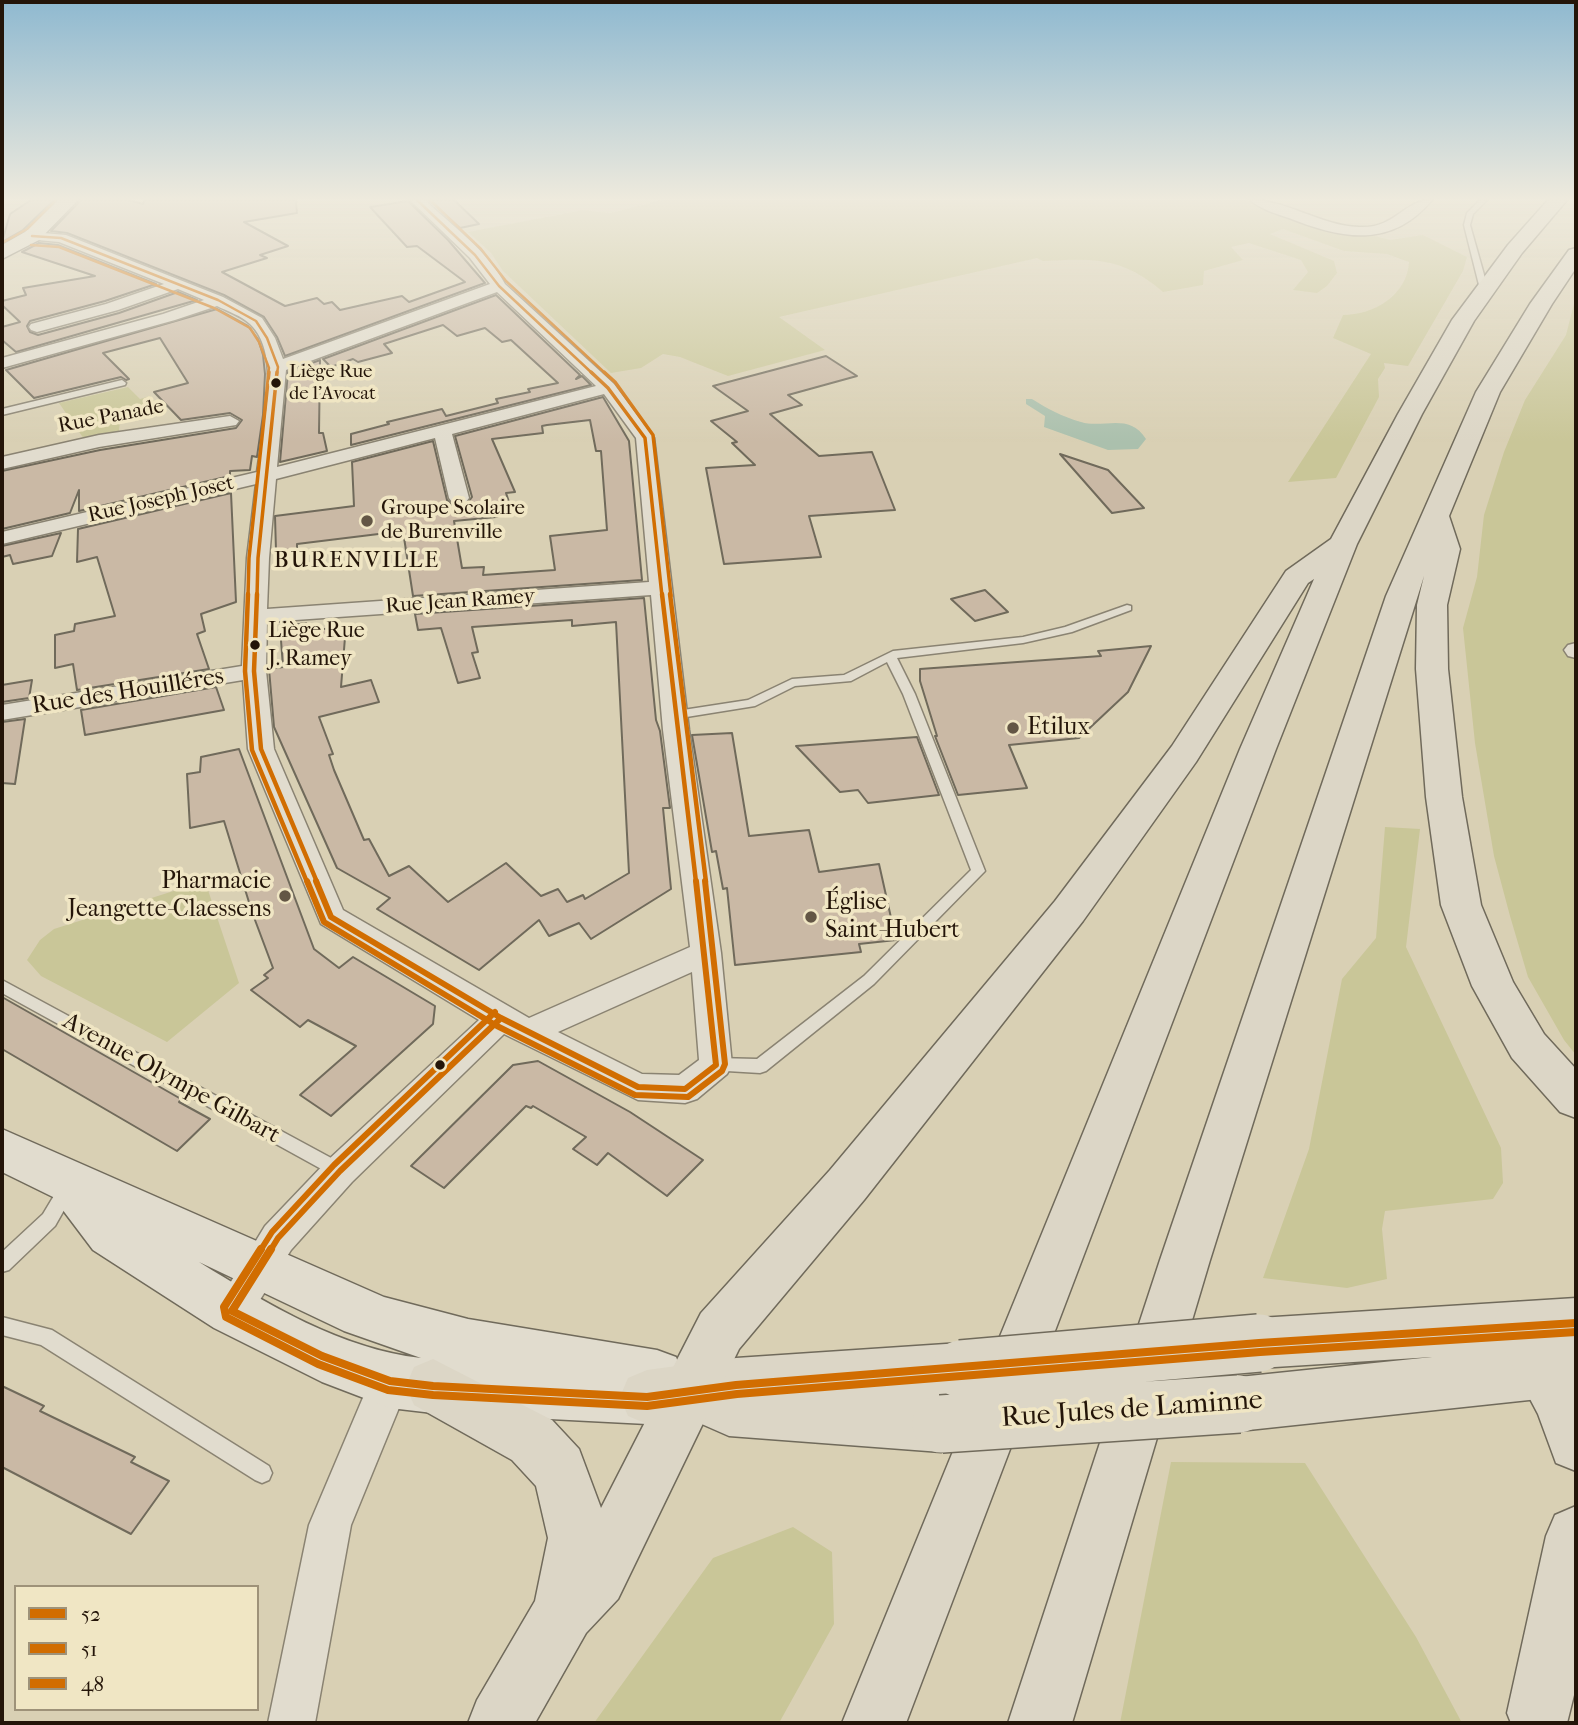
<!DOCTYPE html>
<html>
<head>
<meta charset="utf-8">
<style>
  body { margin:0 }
  #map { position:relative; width:1578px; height:1725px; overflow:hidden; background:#d9d0b4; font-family:"IM FELL French Canon",serif }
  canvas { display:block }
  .frame { position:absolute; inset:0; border:4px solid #241509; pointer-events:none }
  .legend { position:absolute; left:14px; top:1585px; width:245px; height:126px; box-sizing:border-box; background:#f0e6c4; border:2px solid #9e9279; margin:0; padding:9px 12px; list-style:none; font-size:21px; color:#241509 }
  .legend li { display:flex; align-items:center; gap:14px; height:35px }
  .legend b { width:35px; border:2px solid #9e9279 }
</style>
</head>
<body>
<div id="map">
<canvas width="1578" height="1725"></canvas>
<div class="frame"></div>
<ul class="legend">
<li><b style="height:9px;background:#d16d01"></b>52</li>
<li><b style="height:9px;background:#d16d01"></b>51</li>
<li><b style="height:9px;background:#d16d01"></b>48</li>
</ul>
</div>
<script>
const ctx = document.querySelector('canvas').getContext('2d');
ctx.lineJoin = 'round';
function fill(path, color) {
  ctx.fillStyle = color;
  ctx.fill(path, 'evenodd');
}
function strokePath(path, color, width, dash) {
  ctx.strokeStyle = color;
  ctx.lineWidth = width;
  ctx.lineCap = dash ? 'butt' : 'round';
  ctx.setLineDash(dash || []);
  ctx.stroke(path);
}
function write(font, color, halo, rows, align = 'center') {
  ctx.font = font + ' "IM FELL French Canon",serif';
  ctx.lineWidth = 7;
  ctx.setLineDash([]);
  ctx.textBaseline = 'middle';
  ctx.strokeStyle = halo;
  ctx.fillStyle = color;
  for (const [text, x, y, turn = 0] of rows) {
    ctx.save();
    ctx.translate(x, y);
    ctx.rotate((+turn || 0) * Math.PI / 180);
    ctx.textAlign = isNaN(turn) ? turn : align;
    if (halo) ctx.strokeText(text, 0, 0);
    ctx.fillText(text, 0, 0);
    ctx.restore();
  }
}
fill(new Path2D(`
  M662,200H1247L1331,233L1375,236L1390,240L1423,235L1467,257L1463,271L1408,366L1384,363L1385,368L1378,379L1379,397L1336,478L1288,482L1371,354L1333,338L1343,315C1373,315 1407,296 1409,262L1387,254L1344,251L1283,229L1270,234L1334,261L1337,273L1327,286L1317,293L1293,290L1308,272L1301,260L1249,243L1231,247L1243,260L1204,271L1203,285L1163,292C1123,257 1094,258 1043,261L1037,258L779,317L825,350L728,376L680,357L663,354L641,368L611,373L503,271L491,253L468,232L583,210L610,213Z
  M1576,296V1055L1564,1040L1528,977L1510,916L1494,856L1475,743L1463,628L1477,577L1484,515L1504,452L1525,400L1566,335Z
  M128,387L140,399L150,396L164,413L120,421L119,431L84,439L59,403Z
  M1385,827L1420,829L1406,947L1501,1148L1503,1183L1493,1199L1385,1211L1382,1229L1387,1279L1347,1288L1263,1278L1309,1149L1342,979L1376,938Z
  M205,881L239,983L167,1042L41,976L27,960L40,940L54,929Z
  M1171,1462L1305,1463L1416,1637L1462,1723H1120Z
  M793,1527L832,1552L834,1624L779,1723H594L713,1558Z`), '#c9c698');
fill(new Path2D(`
  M1026,399H1032C1046,408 1063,417 1081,422C1104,429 1129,412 1146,439L1138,449L1108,450L1044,427L1045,416L1026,404Z`), '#abc0ad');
const building = new Path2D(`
  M31,200H54L23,230L2,242L10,214Z
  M81,200H128L143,204L145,200H296L297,213L244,222L288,246L260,255L267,258L222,272L285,306L317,298L324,304L332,302L340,310L402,296L409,302L465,282L417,246L407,247L370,207L408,201L448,240L485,283L285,356L277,337L264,317L224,295L67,233L51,231Z
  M429,200H454L479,224L460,228Z
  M39,243L58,245L156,284L105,301L30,321L27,326L30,332L38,335L119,313L178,292L197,300L16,352L2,340V327L20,322L2,305V301L26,295L23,288L95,276L22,252Z
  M496,295L580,375L576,379L582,376L591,385L351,445V434L389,424L387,422L442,409L446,416L498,403L496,399L530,392L528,389L558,383L511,340L502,342L485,328L457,336L443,325L384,344L392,353L358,362L353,359L331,367L323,359Z
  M217,309L248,326L258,339L263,355L265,374L263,415L257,457L252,456L250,470L230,471V476L79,511V490L70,513L2,529V471L100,450L236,428L242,420L230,413L181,420L154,392L188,383L160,338L103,353L129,379L126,380L121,377L34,398L6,370Z
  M826,356L857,376L788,395L802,405L770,414L819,456L872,452L895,510L809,516L821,557L724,564L706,468L755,465L732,443L737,442L711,421L748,411L713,386Z
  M320,360L319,433H323L327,451L280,462L288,372Z
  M603,397L629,441L642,580L413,596L403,531L297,544V549L276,551L275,516L354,506L352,462L433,441L447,500L452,505H466L472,497L455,436ZM590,420L596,451H601L607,530L550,536L555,570L483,575L484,567L462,568L454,521L496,517L512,511L506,493L515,492L492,439L543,433L542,426L547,425Z
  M1060,454L1108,470L1144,508L1112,513Z
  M231,493L236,602L201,614L205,631L197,634L209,669L77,690L73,664L55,668V635L74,631L75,624L115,616L97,557L77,562L78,529Z
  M61,533L52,556L13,564L10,555L2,557V546Z
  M985,590L1008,612L975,621L951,599Z
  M644,598L656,720L660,731L670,808H663L671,889L591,939L579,923L549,936L539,920L479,970L377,909L390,898L337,868L274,727L269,669L283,667L280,627L306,623L308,632L346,625L341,687L371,680L379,702L319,717L333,754L329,755L334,770L364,840L369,839L389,876L409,866L448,902L506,863L541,896L558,889L567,902L583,895L585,899L629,873L616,622L572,626V620L472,627L478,652L472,653L480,678L458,683L441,628L418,630L415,614Z
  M1151,646L1128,692L1079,738L1009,745L1027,788L958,795L935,736H937L920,681V669L1101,656L1098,651Z
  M32,680L29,698L2,702V685Z
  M216,687L224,710L85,735L81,710Z
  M25,719L15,784L2,783V722Z
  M732,733L749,836L809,830L819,872L879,864L896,940L859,944L861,952L735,965L727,888L723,889L716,851L712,852L692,735Z
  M917,737L939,795L868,803L858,790L840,792L796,746Z
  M239,749L314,949L339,968L353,957L435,1006L433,1024L331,1116L300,1095L356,1046L308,1020L300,1027L251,990L268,978L264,975L273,968L252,912L224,821L190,828L187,774L200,772L201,757Z
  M2,997L181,1099L179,1102L210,1119L177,1151L2,1049Z
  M538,1061L630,1112L703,1160L667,1196L608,1153L597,1165L573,1149L586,1137L533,1106L531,1108L526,1106L444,1188L411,1166L513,1065Z
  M2,1386L44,1406L40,1411L135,1457L131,1462L169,1481L131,1534L2,1467Z`);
fill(building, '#cab9a5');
strokePath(building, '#706a5b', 2);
const lane = new Path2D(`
  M1480,200H1487L1473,214L1470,225L1488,289L1484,291L1480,289L1464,225L1467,213Z
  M122,380L126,383L125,385L2,415V409Z
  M1127,605L1131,606V610L1072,632L1023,643L897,658L915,694L985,871L874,984L766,1071L760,1073L710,1070L708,1065L710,1060L716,1058L757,1059L864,976L971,870L903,694L887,662L851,681L795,686L755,706L674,719L670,718L668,715L670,712L748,700L792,679L844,675L893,651L1023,637L1065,627Z
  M2,980L346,1166L349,1171L346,1176L340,1179L334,1176L2,993Z
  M67,1181L73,1184L76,1189L55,1226L9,1270L2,1272V1252L43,1214L61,1184Z
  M2,1317L52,1330L269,1466L272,1473L269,1480L262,1483L255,1480L41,1345L2,1335Z`);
const street = new Path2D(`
  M410,200H425C452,226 487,250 505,284L614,384L654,438L689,730L721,953L732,1065L727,1074L697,1099L685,1103L638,1100L504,1034L352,1182L291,1250L245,1324L232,1329L219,1324L213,1311L265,1226L328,1160L479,1020L321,924L248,749L243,680L2,720V705L242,666L247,558L256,484L2,544V532L257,472C262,432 283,355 250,324C242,316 227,311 217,306L175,320L2,368V358L163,314L204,300L178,289L118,310L37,332L31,330L29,327L31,324L106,304L164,284L59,242L27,239V233L32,232L66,235L223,297L262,318L275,338L283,359L490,284L470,258ZM497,292L596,386L277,467L286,370ZM604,394L636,438L649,582L267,609L269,558L276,479L435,438L449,498L452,502H466L469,498L452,434ZM651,595L663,730L690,947L529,1018L343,910L274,749L266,671L267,622ZM692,972L699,1060L679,1075L642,1074L558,1032Z
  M1250,200C1288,200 1321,226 1359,227C1396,229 1403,200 1432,200C1391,249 1342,239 1289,218C1277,214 1260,209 1250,200Z
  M230,416L239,421L236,425L99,447L2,469V457L99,435Z
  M1576,643V658L1568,656L1564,650L1568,645Z
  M390,1362L404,1367L410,1381L351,1525L315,1723H268L309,1525L376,1367Z`);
const secondary = new Path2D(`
  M58,200H78L39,240L2,259V245L25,232Z
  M2,1129L384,1297L468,1319L657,1350L676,1357L684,1376L666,1416L647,1424L433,1413L390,1408L322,1382L214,1328L93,1250L53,1197L2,1172ZM199,1262L344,1331L421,1358C341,1349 267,1304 199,1262Z`);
const primary = new Path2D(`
  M1576,1298V1395L1239,1431L1220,1423L1211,1404L1220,1385L1239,1377L1432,1357L1259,1368L1240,1361L1232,1343L1240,1325L1259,1318Z
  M961,1343L980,1350L988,1369L980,1388L961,1395L942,1397L961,1404L969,1424L961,1444L941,1452L729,1436L688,1418L647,1424L628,1416L620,1397L628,1378L647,1370L736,1358Z`);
const highway = new Path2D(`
  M1548,200H1567L1522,253L1474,321L1422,414L1357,544L1276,749L906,1723H842L1240,749L1314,579L1308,583L1196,762L1083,921L864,1200L739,1349L618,1599L586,1633L535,1723H468L477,1700L535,1601L548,1538L536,1486L512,1460L414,1405L406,1386L414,1367L433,1359L552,1420L579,1449L601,1508L701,1313L830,1170L1055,901L1172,746L1286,571L1331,539L1398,414L1452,320L1508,245Z
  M1576,248V268L1552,304L1500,392L1449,516L1460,549L1447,605L1448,669L1462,797L1481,905L1513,982L1544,1034L1576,1069V1118L1560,1112L1512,1058L1472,986L1441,905L1426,797L1416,669L1417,605L1424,576L1210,1260L1072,1723H1008L1160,1260L1386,596L1476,392L1530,304L1569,250Z
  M1518,1302L1537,1309L1576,1374V1471L1556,1463L1538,1414L1492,1327L1499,1309Z
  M1576,1506V1687L1567,1723H1511L1507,1713L1546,1536L1555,1515Z`);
strokePath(lane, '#8a8372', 3);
strokePath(street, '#8a8372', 3);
strokePath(secondary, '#706a5b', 3);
strokePath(primary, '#706a5b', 3);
strokePath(highway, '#706a5b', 3);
fill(lane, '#e1dcce');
fill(street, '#e1dcce');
fill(secondary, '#e1dcce');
fill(primary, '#dcd6c6');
fill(highway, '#dcd6c6');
const primaryBridge = new Path2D(`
  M961,1369L1259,1343
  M941,1424L1239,1404`);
strokePath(primaryBridge, '#706a5b', 60, []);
strokePath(primaryBridge, '#dcd6c6', 57);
strokePath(new Path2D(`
  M417,200L475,255L499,286L593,374
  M32,236L61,238L218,300L256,321L267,338L278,367L277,374`), '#d16d01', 2.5);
strokePath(new Path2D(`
  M591,372L608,388L645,438L662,596
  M257,596L258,558L277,372`), '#d16d01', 3.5);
strokePath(new Path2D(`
  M257,594L254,671L261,749L317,882
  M662,594L696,882`), '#d16d01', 4.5);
strokePath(new Path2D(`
  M316,881L331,917L501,1018L638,1087L685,1089L716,1065L696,881
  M270,1251L278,1238L340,1171L501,1018`), '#d16d01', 6);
strokePath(new Path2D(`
  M271,1249L232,1311L322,1356L390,1381L433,1386L647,1397L736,1385L1259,1343L1576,1323`), '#d16d01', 8);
strokePath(new Path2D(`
  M430,200L481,249L506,281L606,374
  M31,245L59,247L214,308L250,328L259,342L269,368L268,374`), '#d16d01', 2.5);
strokePath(new Path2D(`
  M604,372L615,382L653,435L671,596
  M248,596L249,558L269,372`), '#d16d01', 3.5);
strokePath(new Path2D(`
  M248,594L245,671L252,750L307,882
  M670,594L706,882`), '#d16d01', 4.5);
strokePath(new Path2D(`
  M307,881L324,922L497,1026L635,1095L688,1097L722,1071L725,1064L705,881
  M260,1251L272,1232L334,1165L495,1012`), '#d16d01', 6);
strokePath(new Path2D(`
  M261,1249L224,1307L226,1317L318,1364L388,1390L433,1395L647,1406L737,1394L1260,1352L1576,1332`), '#d16d01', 8);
strokePath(new Path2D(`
  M2,243L27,229L56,200`), '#d16d01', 2.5);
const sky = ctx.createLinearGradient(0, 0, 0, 442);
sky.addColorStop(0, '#8fb9d0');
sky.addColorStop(0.45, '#eeeadd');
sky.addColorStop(1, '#eeeadd00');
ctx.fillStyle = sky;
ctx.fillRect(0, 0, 1578, 442);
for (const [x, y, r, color] of [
  [276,383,6,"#241509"],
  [367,521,7,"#635645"],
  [255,645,6,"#241509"],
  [1013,728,7,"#635645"],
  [285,896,7,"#635645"],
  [811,917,7,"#635645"],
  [440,1065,6,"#241509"]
]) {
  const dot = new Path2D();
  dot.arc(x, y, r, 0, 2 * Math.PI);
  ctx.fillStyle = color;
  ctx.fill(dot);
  strokePath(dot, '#f0e6c4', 2.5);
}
write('19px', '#241509', '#f0e6c4', [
  ["Liège Rue",289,372],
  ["de l'Avocat",289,394]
], 'left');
write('21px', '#241509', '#f0e6c4', [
  ["Rue Panade",111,417,-11],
  ["Rue Joseph Joset",161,500,-13],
  ["Rue Jean Ramey",460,602,-4]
]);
write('21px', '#241509', '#f0e6c4', [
  ["Groupe Scolaire",381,509],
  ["de Burenville",381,533]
], 'left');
write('22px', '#241509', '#f0e6c4', [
  ["Liège Rue",268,632],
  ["J. Ramey",268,660]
], 'left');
ctx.letterSpacing = '2px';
write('23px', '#241509', '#f0e6c4', [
  ["BURENVILLE",357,561]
]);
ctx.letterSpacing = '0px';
write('24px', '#241509', '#f0e6c4', [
  ["Rue des Houilléres",128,692,-9],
  ["Avenue Olympe Gilbart",171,1079,29]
]);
write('24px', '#241509', '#f0e6c4', [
  ["Etilux",1027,728],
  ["Pharmacie",271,882,"right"],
  ["Jeangette-Claessens",271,910,"right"],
  ["Église",825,903],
  ["Saint-Hubert",825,931]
], 'left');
write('28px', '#241509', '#f0e6c4', [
  ["Rue Jules de Laminne",1132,1410,-4]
]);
</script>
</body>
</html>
